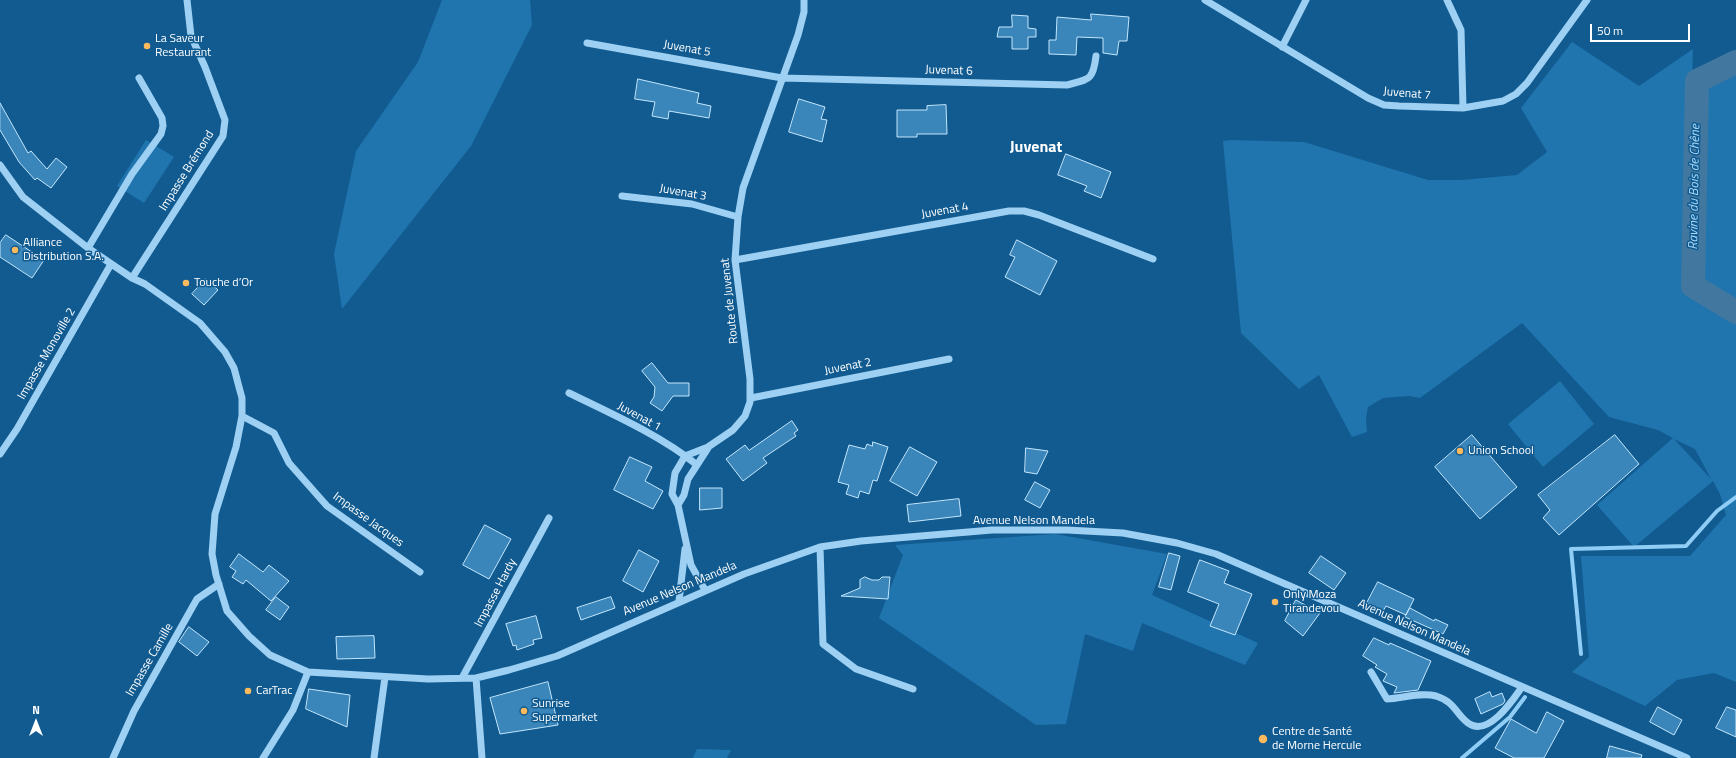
<!DOCTYPE html>
<html>
<head>
<meta charset="utf-8">
<style>
  body { margin:0 }
  #map { position:relative; width:1736px; height:758px; overflow:hidden; background:#115b91; font-family:"Titillium Web",sans-serif }
  canvas { display:block }
  .north { position:absolute; left:16px; top:702px; width:40px; height:40px; -webkit-text-stroke:3px #115b91; paint-order:stroke; rotate:0deg; font-size:11px; font-weight:700; line-height:16px; text-align:center; color:#fff }
  .north::after { content:''; display:block; margin:auto; width:14px; height:18px; background:#fff; clip-path:polygon(50% 0,100% 100%,50% 72%,0 100%) }
  .scale { position:absolute; left:1590px; top:24px; width:100px; height:18px; box-sizing:border-box; border:2px solid #fff; border-top:0; padding-left:5px; font-size:12px; line-height:14px; white-space:nowrap; color:#fff; -webkit-text-stroke:3px #115b91; paint-order:stroke }
</style>
</head>
<body>
<div id="map">
<canvas width="1736" height="758"></canvas>
<div class="north">N</div>
<div class="scale">50 m</div>
</div>
<script>
const ctx = document.querySelector('canvas').getContext('2d');
ctx.lineJoin = 'round';
function fill(path, color) {
  ctx.fillStyle = color;
  ctx.fill(path, 'evenodd');
}
function strokePath(path, color, width, dash) {
  ctx.strokeStyle = color;
  ctx.lineWidth = width;
  ctx.lineCap = dash ? 'butt' : 'round';
  ctx.setLineDash(dash || []);
  ctx.stroke(path);
}
function write(font, color, halo, rows, align = 'center') {
  ctx.font = font + ' "Titillium Web",sans-serif';
  ctx.lineWidth = 3;
  ctx.setLineDash([]);
  ctx.textBaseline = 'middle';
  ctx.strokeStyle = halo;
  ctx.fillStyle = color;
  for (const [text, x, y, turn = 0] of rows) {
    ctx.save();
    ctx.translate(x, y);
    ctx.rotate((+turn || 0) * Math.PI / 180);
    ctx.textAlign = isNaN(turn) ? turn : align;
    if (halo) ctx.strokeText(text, 0, 0);
    ctx.fillText(text, 0, 0);
    ctx.restore();
  }
}
fill(new Path2D(`
  M442,0H530L532,25L471,146L342,309L334,254L356,151L418,62Z
  M1572,42L1639,86L1693,49L1685,291L1736,320V682L1714,673L1677,680L1645,706L1572,672L1589,657L1581,556H1690L1726,515L1720,494L1713,481L1634,547L1597,505L1673,438L1658,430L1609,417L1522,323L1420,398L1409,396L1383,398L1368,407L1366,418L1367,432L1352,437L1319,375L1299,389L1241,333L1223,141L1231,140L1304,142L1428,180H1462L1517,175L1547,152L1521,108ZM1674,439L1695,449L1711,479Z
  M1736,70V302L1699,280L1705,86Z
  M146,140L174,157L144,203L117,186Z
  M1560,381L1594,424L1543,467L1508,424Z
  M1055,534L1167,554L1152,595L1258,643L1245,665L1142,623L1133,651L1085,634L1066,724L1036,725L879,618L903,555L895,545Z
  M697,749L731,750L727,758H693Z`), '#2075ae');
strokePath(new Path2D(`
  M1581,654L1571,549L1686,546L1717,511L1736,497
  M1462,758L1510,717L1525,697`), '#8fcdf6', 4);
strokePath(new Path2D(`
  M1736,62L1697,81L1693,286L1736,312`), '#42789f', 24);
const building = new Path2D(`
  M1091,14L1129,17L1127,41H1119L1117,55L1103,53V38L1077,37L1076,55L1049,54V40H1056L1057,17L1091,20Z
  M1012,15L1028,16V28L1036,29V37H1028V49H1012V37H997L999,27H1012Z
  M638,79L699,93L697,103L711,106L709,118L669,111L668,119L652,116L655,102L635,99Z
  M799,99L825,107L821,119L827,120L822,142L789,132Z
  M0,103L28,153L31,151L47,169L56,158L67,167L51,188L37,178L35,180L19,162L0,130Z
  M946,105L947,134H917V137H897V110H927V106Z
  M1066,154L1111,172L1101,198L1084,191L1087,186L1058,175Z
  M6,235L44,260L32,278L0,257V243Z
  M1017,240L1057,261L1040,295L1005,277L1015,257L1010,255Z
  M206,279L218,290L204,305L192,294Z
  M652,363L668,383H689V396H673L662,411L650,403L654,397L655,387L642,371Z
  M792,421L798,430L794,433L796,436L763,458L767,463L743,481L726,459L745,445L749,450Z
  M1472,435L1517,487L1480,519L1435,467Z
  M1615,435L1639,464L1559,535L1543,518L1550,510L1538,495Z
  M873,442L888,447L877,481L873,480L869,494L860,491L858,498L846,494L849,485L838,482L849,445L865,449L867,444L872,446Z
  M910,447L937,462L917,496L890,481Z
  M1026,448L1048,451L1037,474L1025,472Z
  M630,457L652,467L645,481L663,491L653,509L614,490Z
  M1035,482L1050,490L1040,508L1025,500Z
  M700,488H722V508L700,510Z
  M959,499L961,516L909,522L907,505Z
  M485,525L511,539L489,579L463,565Z
  M639,550L659,561L643,592L623,581Z
  M1169,553L1180,556L1171,590L1159,587Z
  M239,554L263,572L269,565L289,581L271,601L246,580L243,584L232,577L236,571L230,567Z
  M1321,556L1346,573L1334,590L1309,573Z
  M1200,560L1229,571L1224,583L1252,594L1235,635L1210,626L1219,604L1188,592Z
  M865,577L872,580H879L882,577H890L888,599L841,596L860,588V580Z
  M1378,582L1414,599L1406,615L1386,606L1383,611L1367,603Z
  M276,597L289,607L280,620L266,610Z
  M611,597L615,608L581,620L577,608Z
  M1296,600L1320,613L1303,636L1285,621Z
  M1410,608L1434,621L1435,619L1448,625L1443,634L1405,617Z
  M536,616L542,638L533,640L534,644L517,650L516,645L513,646L506,624Z
  M189,627L209,642L197,656L179,642Z
  M374,636L375,658L337,659L336,637Z
  M1374,638L1389,645L1390,643L1431,661L1418,690L1394,693L1397,687L1383,681L1387,674L1375,667L1377,665L1363,656Z
  M548,682L558,725L500,734L490,698Z
  M309,689L350,695L347,727L306,709Z
  M1490,692L1492,697L1502,693L1505,701L1503,704L1481,714L1475,699Z
  M1658,707L1682,720L1674,735L1650,722Z
  M1727,707L1736,710V737L1716,728Z
  M1547,712L1564,721L1544,758H1514L1495,748L1511,719L1536,733Z
  M1610,746L1642,755L1641,758H1607Z`);
fill(building, '#3a86ba');
strokePath(building, '#c4e6fd', 1);
strokePath(new Path2D(`
  M1205,0L1368,98L1384,105L1399,106L1463,108L1503,101L1516,94L1527,83L1587,0
  M1447,0L1461,30L1463,108
  M587,43L782,78L1067,85C1089,79 1093,81 1096,56
  M1282,47L1306,0
  M0,165L23,197L88,248L132,278L145,284L200,323L225,352L234,368L239,387L242,398V416L236,447L215,514L212,554L216,575L227,611L249,636L270,655L308,672L428,679L476,678L509,670L557,656L744,574L820,547L861,541L992,530H1067L1123,533L1177,543L1216,554L1687,758
  M622,196L692,204L738,217
  M88,248L132,174L161,134L163,126L162,118L139,78
  M735,260L1009,211H1024L1039,215L1153,259
  M132,278L223,136L225,120L205,67L191,36L187,0
  M569,393C610,413 662,436 697,465
  M751,398L949,359
  M242,416L274,433L289,463L327,506L420,572
  M0,454L17,429L111,264
  M678,505L684,495L688,479L708,448
  M820,547L823,644L856,669L913,689
  M705,590L691,565L678,505L672,494L675,473L685,456L708,447L733,430L745,416L750,402V379L735,260L738,217L743,188L798,35L804,12V0
  M679,601L685,549
  M1371,672L1387,699C1403,698 1421,692 1436,696C1455,702 1455,713 1468,723C1488,738 1513,700 1522,687
  M462,678L549,518
  M476,678L482,758
  M113,758L134,711L193,606L197,599L219,584
  M263,758L293,710L308,672
  M374,758L385,677`), '#9dd0f2', 7);
for (const [x, y, r, color] of [
  [147,46,4,"#ffba5e"],
  [15,250,4,"#ffba5e"],
  [186,283,4,"#ffba5e"],
  [1460,451,4,"#ffba5e"],
  [1275,602,4,"#ffba5e"],
  [248,691,4,"#ffba5e"],
  [524,711,4,"#ffba5e"],
  [1263,739,5,"#ffba5e"]
]) {
  const dot = new Path2D();
  dot.arc(x, y, r, 0, 2 * Math.PI);
  ctx.fillStyle = color;
  ctx.fill(dot);
  strokePath(dot, '#115b91', 1.5);
}
write('12px', '#fff', '#115b91', [
  ["La Saveur",155,39],
  ["Restaurant",155,53],
  ["Alliance",23,243],
  ["Distribution S.A.",23,257],
  ["Touche d’Or",194,283],
  ["Union School",1468,451],
  ["Only Moza",1283,595],
  ["Tirandevou",1283,609],
  ["CarTrac",256,691],
  ["Sunrise",532,704],
  ["Supermarket",532,718],
  ["Centre de Santé",1272,732],
  ["de Morne Hercule",1272,746]
], 'left');
write('12px', '#fff', '#115b91', [
  ["Juvenat 5",687,49,10],
  ["Juvenat 6",949,71,2],
  ["Juvenat 7",1407,94,5],
  ["Impasse Brémond",187,171,-58],
  ["Juvenat 3",683,193,10],
  ["Juvenat 4",945,211,-10],
  ["Route de Juvenat",730,301,-96],
  ["Impasse Monoville 2",47,354,-60],
  ["Juvenat 2",848,367,-11],
  ["Juvenat 1",639,417,29],
  ["Impasse Jacques",368,520,36],
  ["Avenue Nelson Mandela",1034,521],
  ["Avenue Nelson Mandela",680,589,-23],
  ["Impasse Hardy",496,593,-62],
  ["Avenue Nelson Mandela",1414,628,24],
  ["Impasse Camille",150,660,-60]
]);
write('italic 13px', '#a9d9f9', '#115b91', [
  ["Ravine du Bois de Chêne",1695,187,-89]
]);
write('bold 16px', '#fff', '#115b91', [
  ["Juvenat",1036,148]
]);
</script>
</body>
</html>
